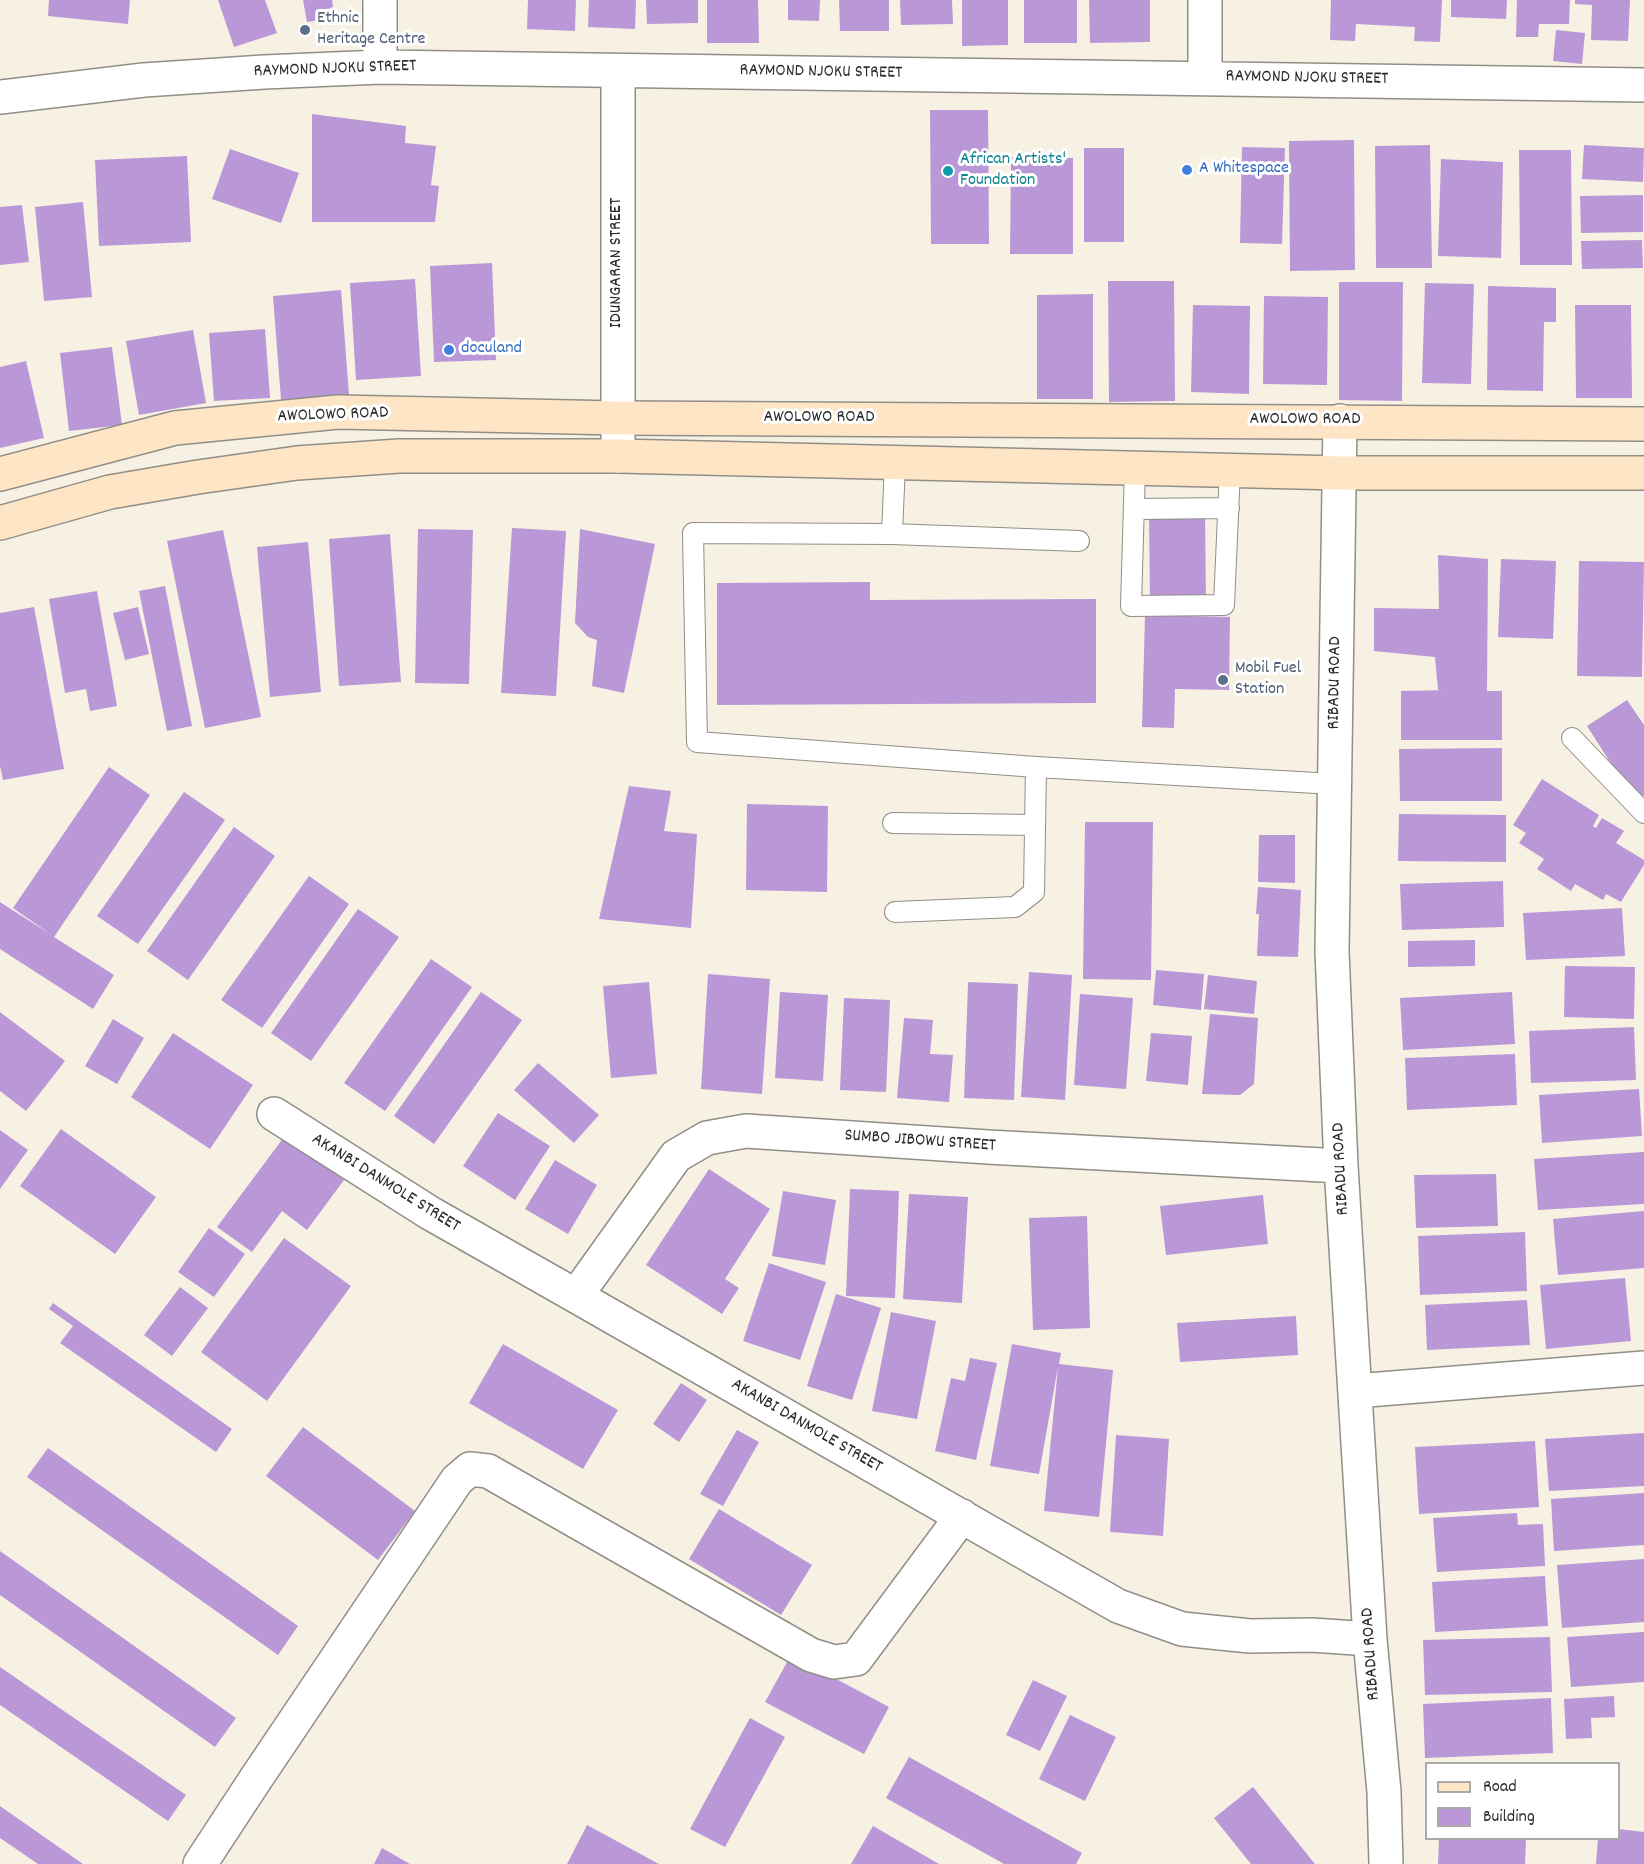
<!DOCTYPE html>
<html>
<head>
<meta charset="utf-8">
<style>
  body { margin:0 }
  #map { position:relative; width:1644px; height:1864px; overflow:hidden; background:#f7f1e3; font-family:Dekko,sans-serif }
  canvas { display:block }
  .legend { position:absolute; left:1425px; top:1762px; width:195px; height:78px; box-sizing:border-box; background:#fff; border:2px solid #aaa; margin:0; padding:8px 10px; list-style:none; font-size:18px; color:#2b2b2b }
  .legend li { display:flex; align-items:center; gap:12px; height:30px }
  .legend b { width:30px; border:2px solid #aaa }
</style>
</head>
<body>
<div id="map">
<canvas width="1644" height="1864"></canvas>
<ul class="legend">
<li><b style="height:8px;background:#fee5c5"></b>Road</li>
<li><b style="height:16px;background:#ba98d7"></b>Building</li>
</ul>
</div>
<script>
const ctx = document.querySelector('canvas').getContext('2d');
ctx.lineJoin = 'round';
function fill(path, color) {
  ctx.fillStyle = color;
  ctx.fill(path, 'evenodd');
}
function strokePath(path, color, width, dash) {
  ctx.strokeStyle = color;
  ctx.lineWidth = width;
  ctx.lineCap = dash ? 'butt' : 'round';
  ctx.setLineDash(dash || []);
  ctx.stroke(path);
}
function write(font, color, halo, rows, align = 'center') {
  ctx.font = font + ' Dekko,sans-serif';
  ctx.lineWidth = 6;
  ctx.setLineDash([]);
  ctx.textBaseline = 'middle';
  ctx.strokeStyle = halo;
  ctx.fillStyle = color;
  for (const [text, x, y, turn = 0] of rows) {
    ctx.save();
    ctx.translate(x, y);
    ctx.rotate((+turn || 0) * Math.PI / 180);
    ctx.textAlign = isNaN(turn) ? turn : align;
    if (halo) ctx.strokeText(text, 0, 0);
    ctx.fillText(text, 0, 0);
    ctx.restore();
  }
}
fill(new Path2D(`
  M49,0H130L128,24L48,16Z
  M218,0H265L277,33L234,47Z
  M303,0H332L335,18L307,22Z
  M528,0H576L575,31L527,29Z
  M589,0H636L635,29L588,27Z
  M646,0H698V23L647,24Z
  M707,0H758L759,43H707Z
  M788,0H820L819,21L788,20Z
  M839,0H889V31H840Z
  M900,0H952L953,24L901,25Z
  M962,0H1008V45L962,46Z
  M1024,0H1077V43H1024Z
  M1089,0H1150V42L1090,43Z
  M1331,0H1442L1440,42L1414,41L1415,27L1356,24L1355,41L1330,40Z
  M1451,0H1507L1506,19L1451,17Z
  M1517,0H1570L1569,24H1539L1538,37H1516Z
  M1575,0H1630L1628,41L1591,40L1592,5L1575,4Z
  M1556,30L1585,33L1582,64L1553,61Z
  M930,110H988L989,244H931Z
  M312,114L406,126L405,143L436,146L431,185L439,186L435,222H312Z
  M1354,140L1355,270L1290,271L1289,141Z
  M1430,145L1432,268H1376L1375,146Z
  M1584,145L1644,148L1643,182L1582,179Z
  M1242,147L1285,148L1282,244L1240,243Z
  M1084,148H1124V242H1084Z
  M230,149L299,173L281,223L212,199Z
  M1519,150H1571L1572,265H1520Z
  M187,156L191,242L99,246L95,160Z
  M1011,157L1073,158V254H1010Z
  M1441,159L1503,162L1501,258L1438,256Z
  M1643,195V232L1581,233L1580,196Z
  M83,202L92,297L44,301L35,207Z
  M22,205L29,262L0,265V207Z
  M1642,240L1643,268L1582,269L1581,241Z
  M492,263L496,360L434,362L430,266Z
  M415,279L421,376L356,380L350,283Z
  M1108,281H1174L1175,401L1109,402Z
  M1339,282H1403L1402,401L1339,400Z
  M1425,283L1474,284L1471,384L1422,383Z
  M1488,286L1556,288V322H1544L1543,391L1487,390Z
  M341,290L349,395L281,400L273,296Z
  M1093,294V399H1037V295Z
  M1264,296L1328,297L1327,385L1263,384Z
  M1193,305L1250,306L1249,394L1191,392Z
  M1575,305H1631L1632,398H1576Z
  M265,329L270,398L214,401L209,333Z
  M193,330L206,403L139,415L126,341Z
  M112,347L122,425L69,431L60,353Z
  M26,361L44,438L0,448V367Z
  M1205,514L1206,602H1150L1149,515Z
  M512,528L566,531L556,696L501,693Z
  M418,529L473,530L469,684L415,683Z
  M580,529L655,544L624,693L592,686L597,640L588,637L575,623Z
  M223,530L261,717L205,728L167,541Z
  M390,534L401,682L339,686L329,539Z
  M308,542L321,692L270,697L257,547Z
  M1438,555L1488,559L1487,691H1502V740H1401V691L1448,690H1438L1435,657L1374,651V608L1439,609Z
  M1501,559L1556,561L1553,639L1498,637Z
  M1579,561L1644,562L1642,677L1577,676Z
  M870,582V600L1096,599V703L717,705V583Z
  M165,586L192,726L167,731L139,591Z
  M97,591L117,706L90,711L86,689L65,693L49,599Z
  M34,607L64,769L3,780L0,766V613Z
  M138,607L149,654L125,660L113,613Z
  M1145,615L1230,617L1229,690L1175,689L1174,728L1142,727Z
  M1627,700L1644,725V795L1635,801L1587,726Z
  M1502,748V801H1400L1399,749Z
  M109,767L150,795L54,937L114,975L93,1009L0,949V902L50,934L13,908Z
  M1542,779L1599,815L1593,826L1596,828L1602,818L1624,831L1616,843L1644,860V865L1621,902L1606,894L1603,900L1575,884L1571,891L1537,869L1544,859L1519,843L1526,833L1513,825Z
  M629,786L671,791L664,831L697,834L691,928L599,919Z
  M184,792L225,820L138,944L97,916Z
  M747,804L828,806L827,892L746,890Z
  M1399,814L1506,815V862L1398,861Z
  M1085,822H1153L1151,980L1083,979Z
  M234,827L275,856L188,980L147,951Z
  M1259,835H1295V883L1258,882Z
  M309,876L349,904L262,1028L221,1000Z
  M1503,881L1504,927L1402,930L1400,884Z
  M1258,887L1301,890L1298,957L1257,956L1259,914H1256Z
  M1622,908L1625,956L1526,960L1523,913Z
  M358,909L399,937L311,1061L271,1033Z
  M1475,940V966L1408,967V941Z
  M431,959L472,987L385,1111L344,1083Z
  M1565,966L1635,967L1634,1019L1564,1017Z
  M1156,970L1204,974L1201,1010L1153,1005Z
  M1029,972L1072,975L1065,1100L1021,1097Z
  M708,974L770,979L762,1094L701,1089Z
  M1208,975L1257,981L1254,1014L1204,1009Z
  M649,982L657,1074L611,1078L603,986Z
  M968,982L1018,984L1014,1100L964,1098Z
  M481,992L522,1020L434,1144L394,1116Z
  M780,992L828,995L823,1081L775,1078Z
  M1512,992L1515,1044L1403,1050L1400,998Z
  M1080,994L1133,998L1126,1089L1074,1085Z
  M844,998L890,1000L886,1092L840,1090Z
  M0,1012L65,1061L26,1111L0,1091Z
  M1210,1014L1258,1018L1254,1084L1240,1095L1202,1094Z
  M904,1018L933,1020L930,1054L953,1055L949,1102L897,1098Z
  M113,1019L144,1038L117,1084L85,1066Z
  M1634,1027L1636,1080L1531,1083L1529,1031Z
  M173,1033L253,1085L210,1149L131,1097Z
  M1151,1033L1192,1036L1188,1085L1146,1081Z
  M1515,1054L1517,1105L1407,1110L1405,1058Z
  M538,1063L599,1115L574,1143L514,1090Z
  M1639,1089L1642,1136L1542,1143L1539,1095Z
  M498,1113L550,1146L515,1200L463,1166Z
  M61,1129L156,1197L115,1254L20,1186Z
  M0,1130L28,1150L0,1189Z
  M284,1137L344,1180L307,1230L282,1211L252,1252L217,1227Z
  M1644,1152V1204L1538,1210L1534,1159Z
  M555,1160L597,1185L568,1234L525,1209Z
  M709,1169L770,1209L725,1279L739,1288L722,1314L646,1265Z
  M1496,1174L1498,1226L1416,1228L1414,1175Z
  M850,1189L899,1191L895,1298L846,1296Z
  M783,1191L836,1200L825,1265L772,1256Z
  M909,1194L968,1197L962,1303L903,1299Z
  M1263,1195L1268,1244L1166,1255L1160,1206Z
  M1644,1211V1268L1558,1275L1553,1219Z
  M1087,1216L1090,1328L1033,1330L1029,1218Z
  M209,1228L245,1254L214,1297L178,1272Z
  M1525,1232L1527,1291L1420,1295L1418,1236Z
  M284,1238L351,1286L267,1401L201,1352Z
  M769,1263L826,1282L800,1360L743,1341Z
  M1625,1278L1631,1341L1546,1349L1540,1285Z
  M180,1287L208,1308L172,1356L144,1335Z
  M836,1294L881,1308L852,1400L807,1386Z
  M1527,1300L1530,1345L1427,1350L1425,1305Z
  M53,1303L232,1429L216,1452L60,1343L73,1326L49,1309Z
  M891,1312L936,1321L917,1419L872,1411Z
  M1296,1316L1298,1355L1180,1362L1177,1323Z
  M503,1344L618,1410L583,1469L469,1403Z
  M1012,1344L1061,1353L1059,1364L1113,1370L1099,1517L1044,1511L1058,1367L1039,1474L990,1466Z
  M970,1358L997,1363L976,1460L935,1451L951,1378L965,1381Z
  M681,1383L707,1400L679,1442L653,1424Z
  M303,1427L415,1511L378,1560L266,1476Z
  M737,1430L759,1442L723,1506L700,1494Z
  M1644,1433V1486L1549,1491L1545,1439Z
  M1116,1435L1169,1439L1163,1536L1110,1532Z
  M1535,1441L1539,1507L1419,1514L1415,1447Z
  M48,1448L298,1626L278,1655L27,1477Z
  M1644,1493V1545L1554,1551L1551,1499Z
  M719,1509L812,1565L781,1615L689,1559Z
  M1517,1513L1518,1525L1543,1524L1545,1566L1437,1572L1433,1518Z
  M0,1551L236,1718L215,1747L0,1595Z
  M1644,1559V1622L1562,1628L1557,1565Z
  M1545,1576L1548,1626L1435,1632L1432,1582Z
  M1644,1632V1682L1571,1687L1567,1637Z
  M1550,1637L1552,1692L1425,1695L1423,1640Z
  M791,1655L889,1707L864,1754L765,1702Z
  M0,1667L186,1795L168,1821L0,1705Z
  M1033,1680L1067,1696L1040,1751L1006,1735Z
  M1614,1696L1615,1717L1591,1718L1592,1738L1566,1739L1564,1699Z
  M1551,1698L1553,1753L1425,1758L1423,1704Z
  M1070,1715L1116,1737L1085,1801L1039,1779Z
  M750,1718L785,1737L725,1847L690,1829Z
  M909,1757L1082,1853L1076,1864H1004L886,1798Z
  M1253,1787L1315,1864H1251L1214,1818Z
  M0,1806L83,1864H38L0,1838Z
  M587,1825L659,1864H567Z
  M873,1826L939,1864H851Z
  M1618,1829L1644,1832V1864H1596L1598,1838H1618Z
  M1439,1838H1526L1525,1864H1438Z
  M382,1848L410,1864H374Z`), '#ba98d7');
const service = new Path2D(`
  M895,463L892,534L693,533L697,742L1036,767L1334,784
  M1135,468L1131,606L1224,605L1230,470
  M1134,509L1229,508
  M892,534L1079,541
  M1572,738L1644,813
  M893,823L1035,825
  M895,912L1015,907L1034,892L1036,767`);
const minor = new Path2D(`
  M1205,0V78
  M380,67V0
  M618,71V456
  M0,97L144,80L264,72L380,67L1644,85
  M1340,421L1332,951L1341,1166L1370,1639L1384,1792L1386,1864
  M274,1114L430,1213L576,1296L1118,1606L1182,1629L1250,1636L1312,1635L1370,1639
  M576,1296L676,1156L707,1138L746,1131L988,1147L1341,1166
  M1355,1391L1644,1368
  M200,1864L255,1780L457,1480L470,1469L488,1471L811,1655L834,1662L856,1659L962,1516`);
const secondary = new Path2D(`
  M0,474L175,428L338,412L618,418L1644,424
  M0,523L110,492L198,477L297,463L399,456H618L1340,473H1644`);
strokePath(service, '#918e87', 22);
strokePath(minor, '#918e87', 36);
strokePath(secondary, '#918e87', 36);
strokePath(service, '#fff', 20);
strokePath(minor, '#fff', 33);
strokePath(secondary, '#fee5c5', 33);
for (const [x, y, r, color] of [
  [305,30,6,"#5c6f8a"],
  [1187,170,6,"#3f7fe0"],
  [948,171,6,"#0f9aa8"],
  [449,350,6,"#3f7fe0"],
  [1223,680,6,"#5c6f8a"]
]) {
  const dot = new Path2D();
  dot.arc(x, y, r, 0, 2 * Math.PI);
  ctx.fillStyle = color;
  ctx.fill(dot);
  strokePath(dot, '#fff', 2);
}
write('18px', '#4e5e75', '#fff', [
  ["Ethnic",317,20],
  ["Heritage Centre",317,41],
  ["Mobil Fuel",1235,670],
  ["Station",1235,691]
], 'left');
write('18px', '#2b2b2b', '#fff', [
  ["RAYMOND NJOKU STREET",335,70,-2],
  ["RAYMOND NJOKU STREET",821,73,1],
  ["RAYMOND NJOKU STREET",1307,79,1],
  ["IDUNGARAN STREET",618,263,-90],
  ["AWOLOWO ROAD",333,416,-2],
  ["AWOLOWO ROAD",819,419],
  ["AWOLOWO ROAD",1305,421],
  ["RIBADU ROAD",1336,683,-89],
  ["SUMBO JIBOWU STREET",920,1142,4],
  ["RIBADU ROAD",1342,1169,-93],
  ["AKANBI DANMOLE STREET",385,1184,32],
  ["AKANBI DANMOLE STREET",806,1427,30],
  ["RIBADU ROAD",1372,1654,-94]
]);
write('18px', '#0d838f', '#fff', [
  ["African Artists'",960,161],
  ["Foundation",960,182]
], 'left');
write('18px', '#366cbe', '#fff', [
  ["A Whitespace",1199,170],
  ["doculand",461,350]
], 'left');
</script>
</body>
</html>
